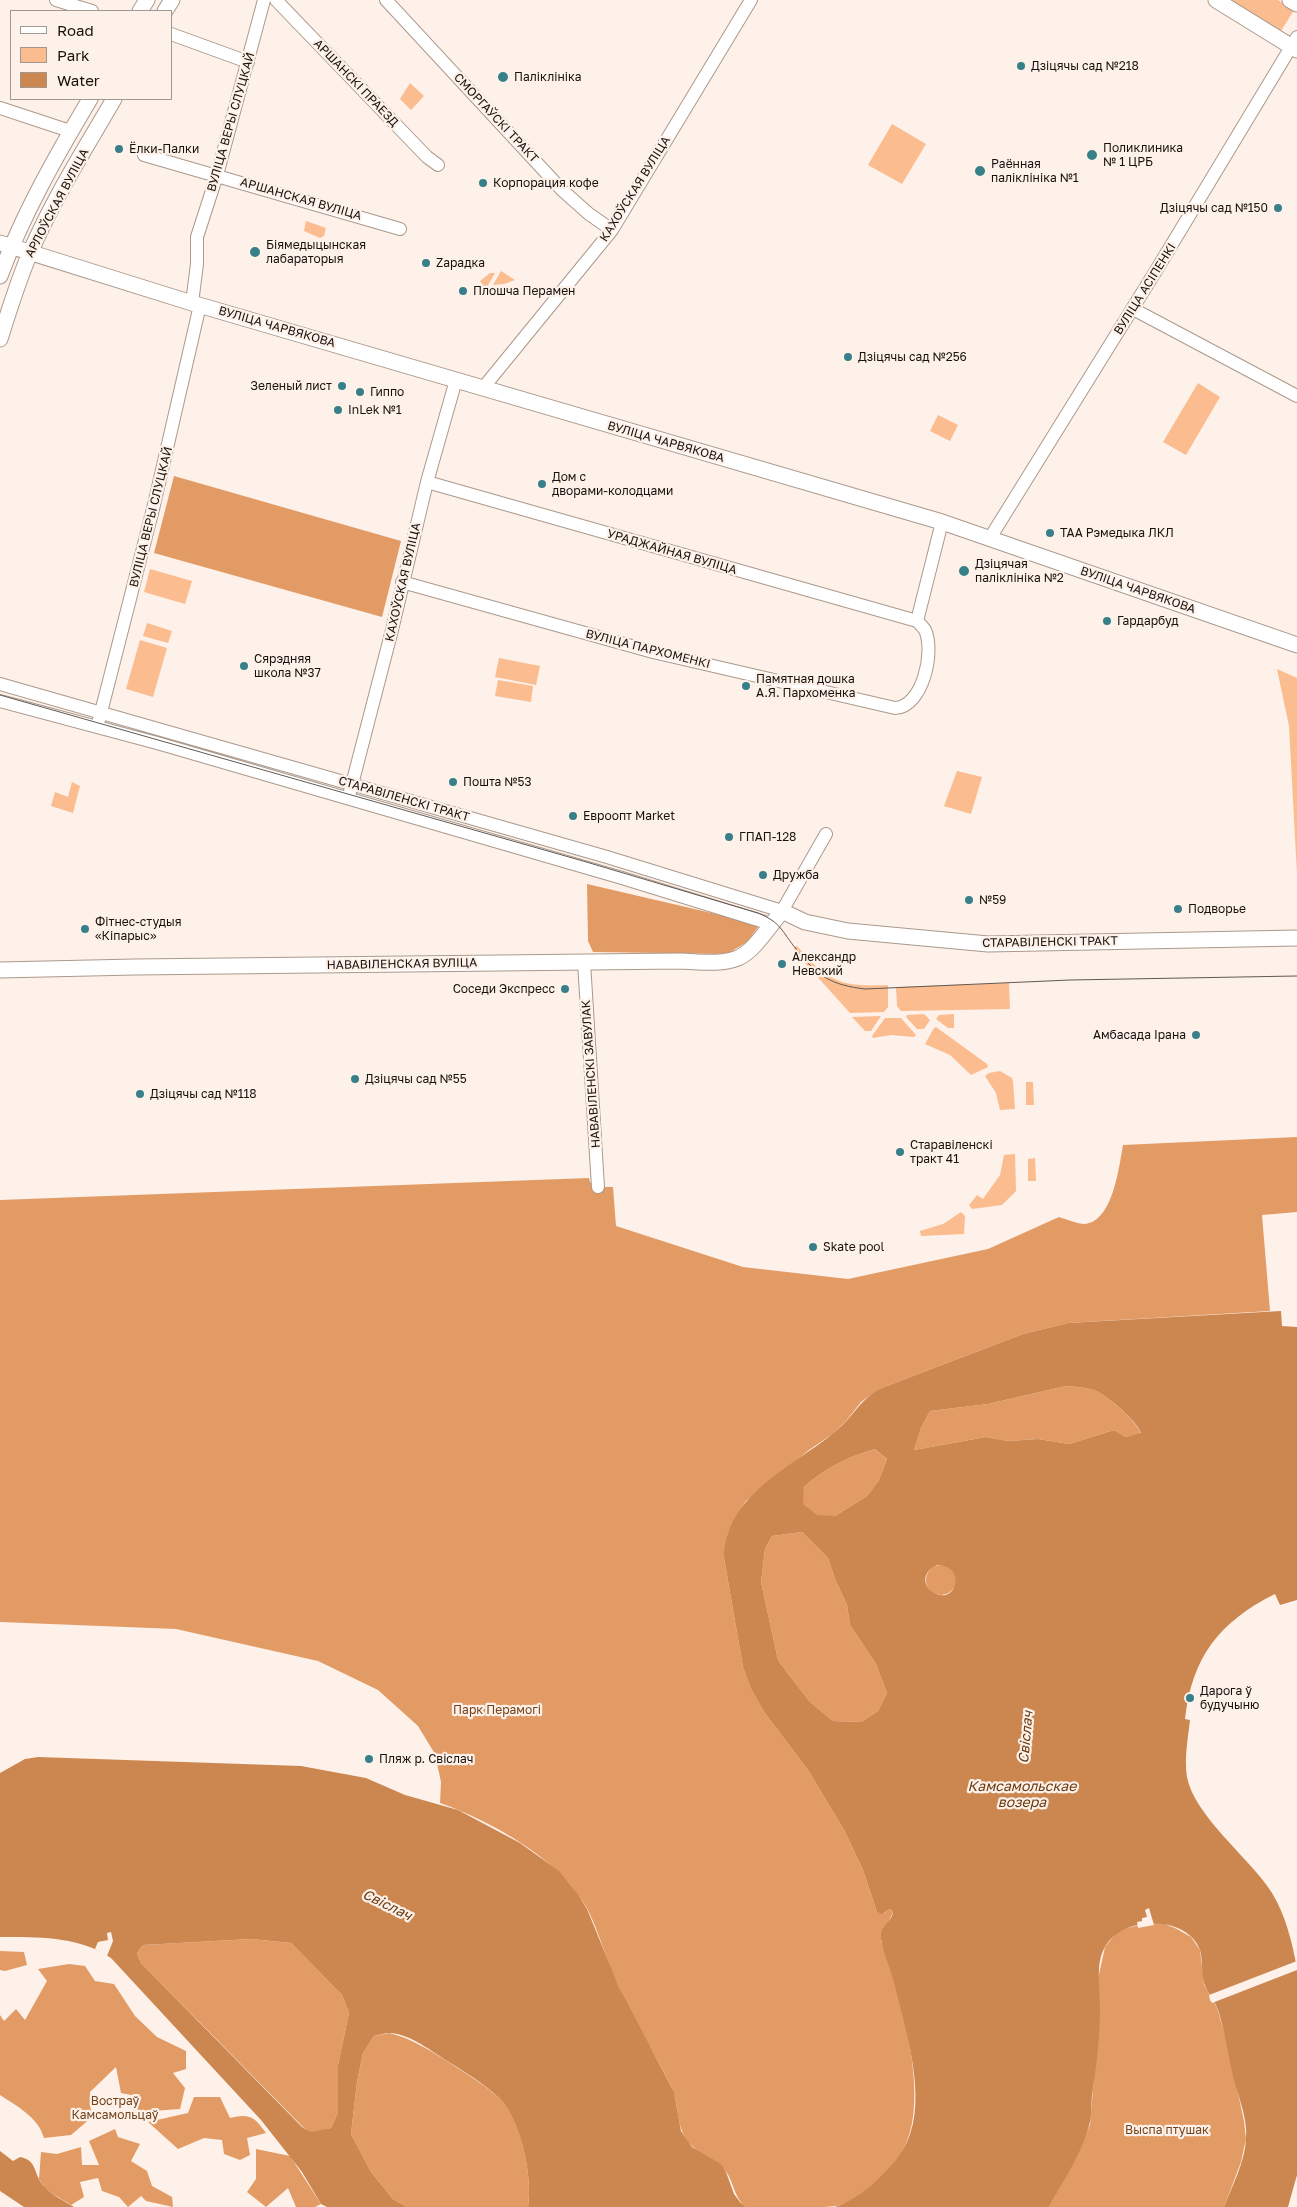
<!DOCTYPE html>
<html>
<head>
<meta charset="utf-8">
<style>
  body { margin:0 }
  #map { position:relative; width:1297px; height:2207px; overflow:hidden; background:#fdf1e9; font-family:"Golos Text",sans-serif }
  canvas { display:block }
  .legend { position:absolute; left:10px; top:10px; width:162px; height:90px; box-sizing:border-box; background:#fdf1e9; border:1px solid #a19891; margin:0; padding:6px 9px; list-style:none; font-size:15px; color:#18120d }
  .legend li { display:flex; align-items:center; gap:10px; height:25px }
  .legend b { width:25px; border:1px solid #a19891 }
</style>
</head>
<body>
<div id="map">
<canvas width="1297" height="2207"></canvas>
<ul class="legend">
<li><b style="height:6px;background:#fff"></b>Road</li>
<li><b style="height:14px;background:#fbbc8f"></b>Park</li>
<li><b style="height:14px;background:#cc8751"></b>Water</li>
</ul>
</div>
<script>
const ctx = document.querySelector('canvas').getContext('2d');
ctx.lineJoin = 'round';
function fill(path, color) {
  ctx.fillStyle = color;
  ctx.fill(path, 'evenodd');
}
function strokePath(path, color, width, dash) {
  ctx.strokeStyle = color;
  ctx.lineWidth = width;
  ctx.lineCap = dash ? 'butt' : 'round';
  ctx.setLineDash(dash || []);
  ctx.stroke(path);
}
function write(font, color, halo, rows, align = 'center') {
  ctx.font = font + ' "Golos Text",sans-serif';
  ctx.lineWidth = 4.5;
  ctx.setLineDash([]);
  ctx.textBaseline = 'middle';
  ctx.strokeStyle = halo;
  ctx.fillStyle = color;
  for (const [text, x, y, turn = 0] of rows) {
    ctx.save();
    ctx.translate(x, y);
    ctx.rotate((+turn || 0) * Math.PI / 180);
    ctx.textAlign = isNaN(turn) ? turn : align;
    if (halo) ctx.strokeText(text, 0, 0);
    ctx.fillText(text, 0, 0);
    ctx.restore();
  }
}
fill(new Path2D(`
  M1230,0H1278L1294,10L1281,31Z
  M410,83L424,96L411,110L400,99Z
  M892,124L926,144L902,184L868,165Z
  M306,221L326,228L324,236L320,238L304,231Z
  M501,271L515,280L504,284L493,285Z
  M490,273H495L487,287H484L480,281Z
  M1198,383L1220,397L1186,455L1163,442Z
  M938,415L958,425L950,441L930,431Z
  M150,569L192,581L185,604L144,592Z
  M147,623L172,631L168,643L143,636Z
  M140,640L167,648L153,697L126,689Z
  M499,658L540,666L536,685L495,677Z
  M1277,669L1297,678V874L1289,726Z
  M498,680L533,686L531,702L495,696Z
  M957,771L982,777L971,814L944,806Z
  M72,782L80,786L73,813L51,806L55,792L68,797Z
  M797,946C828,982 840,987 888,985V1007L884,1012L850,1013L795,952L794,947Z
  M1009,983L1010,1009L901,1011L897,1006L896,987Z
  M924,1014L930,1020L924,1029H917L906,1017L907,1015Z
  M954,1014V1028H948L936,1019L939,1015Z
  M881,1016L871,1031H865L852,1017Z
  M885,1018H901L916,1035L914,1037L891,1035L873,1038L872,1036Z
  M936,1027L987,1064L988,1067L971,1075L950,1055L925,1044L934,1028Z
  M1000,1071L1012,1078L1013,1081L1015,1109L1000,1110L996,1093L985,1076L989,1073Z
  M1026,1082H1033L1034,1105H1026Z
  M1015,1154L1016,1191L1002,1205L972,1209L969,1205L977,1195L983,1199L1000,1175L1004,1155Z
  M1035,1158L1036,1181H1028V1159Z
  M961,1212L965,1216L964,1234L921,1236L920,1231L943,1224Z`), '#fbbc8f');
fill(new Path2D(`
  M174,476L401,541L382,617L154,553Z
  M587,884L746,921L758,927L747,942L727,954L593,952L588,941Z
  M1297,1137V1212L1262,1215L1270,1311L1068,1323L1023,1334L879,1389L861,1402L846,1421L834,1433L809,1450L746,1501L737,1515L728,1533L724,1558L743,1667L751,1689L764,1712L808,1770L844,1830L863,1870L877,1912L884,1913L890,1909L893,1912L881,1941C900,1990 928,2091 907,2141C902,2155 891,2166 881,2177C869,2189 853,2202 837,2206C829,2207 819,2207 811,2207C789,2207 768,2207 746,2207C733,2197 734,2180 724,2169C711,2155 696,2154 686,2139C676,2123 679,2105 672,2088C655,2054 635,2022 619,1987C607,1962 600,1935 588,1910C562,1860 491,1821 440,1803L441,1782L435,1754L418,1726L378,1690L318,1661L176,1629L0,1622V1200L589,1178L590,1182L598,1187H613L616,1226L743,1267L848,1279L988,1249L1059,1217C1066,1219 1077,1224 1085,1224C1113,1221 1119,1167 1123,1145Z
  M1066,1386C1077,1387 1088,1387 1098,1392C1111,1399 1136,1420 1141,1434L1126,1437L1114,1430L1069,1444L1038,1439L1008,1441L986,1437L914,1450L921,1428L930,1411L988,1404Z
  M875,1449L887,1459L879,1480L867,1496L835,1516H817L802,1504L804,1487C825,1468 847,1457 875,1449Z
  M802,1532L828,1558L835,1579L847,1605L850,1625L876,1664L887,1693L878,1711L861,1722L833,1721L810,1702L789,1675L778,1660L761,1582L765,1549L772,1536Z
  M926 1580a15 15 0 1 1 30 0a15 15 0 1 1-30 0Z
  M1151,1922L1163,1923L1177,1929L1191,1937L1200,1950L1204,1985L1217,2008L1227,2042L1244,2121L1246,2139L1241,2162L1224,2207H1049L1075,2159L1090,2125L1100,2008L1098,1979L1105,1947L1116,1933L1124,1929Z
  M251,1939L291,1943L342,1995L349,2013L338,2065V2112L331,2128L311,2133L303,2127L141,1963L137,1953L143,1945Z
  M0,1951L24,1952L27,1965L5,1971L0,1970Z
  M69,1964L85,1966L95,1981L114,1984L135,2016L157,2037L186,2051V2069L173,2073L185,2088L180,2109L138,2112L136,2096L121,2093L116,2067L90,2092L91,2118L71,2135L44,2138C38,2117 18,2107 0,2095V2015L4,2021L16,2009L25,2020L47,1981L38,1969Z
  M389,2033C411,2038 431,2051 450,2063C467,2074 485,2085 500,2099C521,2119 533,2178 528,2207H407L393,2199L371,2172L351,2134L357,2082L363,2053L374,2036Z
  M194,2097H220L230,2118C249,2113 255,2117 266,2133L247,2138L250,2155L240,2160L224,2154L222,2140L204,2138L178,2149L148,2122L188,2113Z
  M115,2129L118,2137L140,2144L131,2161L147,2171L152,2186L172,2197L173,2207L146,2201L141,2196L128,2207L119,2197L102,2191L98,2178L80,2182L84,2197L71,2205C60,2198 45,2191 39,2179L41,2152L57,2154L81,2147L82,2165H99L89,2141Z
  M256,2149L290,2156L321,2204L315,2207H296L288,2188L266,2207L247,2192L256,2179Z`), '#e39b65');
fill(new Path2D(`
  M1281,1311L1282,1326L1297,1327V1600L1280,1605L1275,1594C1219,1622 1192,1657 1185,1719L1190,1720C1188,1738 1184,1758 1187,1777C1194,1816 1251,1859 1272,1893C1286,1916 1292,1942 1297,1968V2175L1288,2207H1224C1232,2186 1245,2162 1246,2139C1248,2119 1238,2096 1233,2076C1228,2054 1225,2032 1218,2010C1215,2001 1207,1993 1204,1983C1201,1973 1203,1960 1200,1950C1187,1916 1130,1916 1109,1941C1093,1960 1101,1987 1100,2010C1100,2039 1096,2068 1092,2096C1091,2106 1092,2117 1089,2126C1081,2155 1063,2181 1049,2207H835C855,2200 870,2188 884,2173C893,2164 901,2154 907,2142C928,2097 905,2028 894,1982C891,1970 880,1945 881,1935C881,1925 892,1922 893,1912L890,1909L882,1914L877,1912L863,1870L844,1830L808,1770L764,1712L751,1689L743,1667L724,1558C725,1494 793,1467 836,1431C853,1417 859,1401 879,1389L1023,1334L1068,1323ZM1066,1386C1077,1387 1088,1387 1098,1392C1111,1399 1136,1420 1141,1433L1126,1437L1114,1430L1069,1444L1038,1439L1008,1441L986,1437L914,1450L921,1428L930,1411L988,1404ZM875,1449L887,1459L879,1480L867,1496L835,1516L817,1515L803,1504L804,1487C825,1468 847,1457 875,1449ZM802,1532L828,1558L835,1579L847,1605L850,1625L876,1664L887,1693L878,1711L861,1722L833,1721L810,1702L789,1675L778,1660L761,1582L765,1549L772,1536ZM937,1565C948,1565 958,1572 955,1584C948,1612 905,1581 937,1565Z
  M38,1757L301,1766L366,1778L405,1795L458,1810L520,1843L559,1871L578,1894L587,1909L619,1987L674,2092L681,2131L692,2147L721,2164L726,2172L734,2194L740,2202L746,2207H528C533,2178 521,2120 500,2099C484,2083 463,2071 444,2059C429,2049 407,2033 389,2033C384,2033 379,2035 374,2036L363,2053L357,2082L351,2134L371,2172L393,2199L407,2207H327L321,2204L302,2172L261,2120L111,1958C79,1936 37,1937 0,1937V1773L25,1759ZM251,1939L291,1943L342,1995L349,2013L338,2065V2112L331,2128L311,2132L302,2127L141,1963L137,1953L143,1945Z
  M0,2151L13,2161L20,2157C38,2160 33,2175 44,2186C52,2195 64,2201 74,2207H24L0,2191Z`), '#cc8751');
fill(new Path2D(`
  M1149,1908L1154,1925L1138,1928L1137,1922L1142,1921V1918L1147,1917L1145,1910Z
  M111,1932L113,1941L107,1956L95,1949L98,1942L108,1940L107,1933Z
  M1297,1961V1970L1212,2003L1210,2000L1209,1995Z`), '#fdf1e9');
const minor = new Path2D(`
  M56,0L92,11
  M276,0L427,157L438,165
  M386,0L562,190L589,214L612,230
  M171,34L248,62
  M0,108L70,131
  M144,155L400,229
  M192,303L197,264V237L217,175L264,0
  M1133,309L1297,396
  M483,388L612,230L751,0
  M427,482L917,621
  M990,538L1157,269L1297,37
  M402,582L653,652L895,708C923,707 935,651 925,630C923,627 920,624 917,621
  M917,621L942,522
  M0,684L607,857L782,911L826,834
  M0,701L157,743L622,878L771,924
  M99,720L153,509L200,305
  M350,792L392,630L427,482L456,380
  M584,962L598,1187`);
const major = new Path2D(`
  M1216,0L1297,50
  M1290,0L1297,4
  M140,11L147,0
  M165,11L172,0
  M0,243L192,303L942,522L1297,645
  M0,276C23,214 56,156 90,99
  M0,339C9,310 18,281 30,253C53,199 85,149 114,99
  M0,970L135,967L680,961C746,965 742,962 782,911L805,922L848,931L988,944L1297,938`);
strokePath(minor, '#ab998c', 14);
strokePath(major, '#ab998c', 17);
strokePath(minor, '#fff', 12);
strokePath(major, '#fff', 15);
strokePath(new Path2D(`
  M0,695L583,861L758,913C782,923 781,931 797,950C818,977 832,985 865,989L1070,980L1297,976`), '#615953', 1);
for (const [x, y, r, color] of [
  [1021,66,5,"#388089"],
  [503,77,6,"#388089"],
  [119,149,5,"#388089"],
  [1092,155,6,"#388089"],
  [980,171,6,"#388089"],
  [483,183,5,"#388089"],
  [1278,208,5,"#388089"],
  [255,252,6,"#388089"],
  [426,263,5,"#388089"],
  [463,291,5,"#388089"],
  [848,357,5,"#388089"],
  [342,386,5,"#388089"],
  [360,392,5,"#388089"],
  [338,410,5,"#388089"],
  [542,484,5,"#388089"],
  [1050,533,5,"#388089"],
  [964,571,6,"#388089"],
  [1107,621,5,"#388089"],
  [244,666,5,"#388089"],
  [746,686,5,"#388089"],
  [453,782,5,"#388089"],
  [573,816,5,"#388089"],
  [729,837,5,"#388089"],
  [763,875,5,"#388089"],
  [969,900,5,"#388089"],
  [1178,909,5,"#388089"],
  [85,929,5,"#388089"],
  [782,964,5,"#388089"],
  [565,989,5,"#388089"],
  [1196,1035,5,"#388089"],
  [355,1079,5,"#388089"],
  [140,1094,5,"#388089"],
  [900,1152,5,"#388089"],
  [813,1247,5,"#388089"],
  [1190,1698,5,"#388089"],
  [369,1759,5,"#388089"]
]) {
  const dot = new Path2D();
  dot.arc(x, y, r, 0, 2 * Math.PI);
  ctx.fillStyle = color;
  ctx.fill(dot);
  strokePath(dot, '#fdf1e9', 2);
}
write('12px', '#18120d', '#fdf1e9', [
  ["Дзіцячы сад №218",1031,66],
  ["Паліклініка",514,77],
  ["Поликлиника",1103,148],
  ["№ 1 ЦРБ",1103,162],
  ["Ёлки-Палки",129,149],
  ["Раённая",991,164],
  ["паліклініка №1",991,178],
  ["Корпорация кофе",493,183],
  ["Дзіцячы сад №150",1268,208,"right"],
  ["Біямедыцынская",266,245],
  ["лабараторыя",266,259],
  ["Zарадка",436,263],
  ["Плошча Перамен",473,291],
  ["Дзіцячы сад №256",858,357],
  ["Зеленый лист",332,386,"right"],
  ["Гиппо",370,392],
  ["InLek №1",348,410],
  ["Дом с",552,477],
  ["дворами-колодцами",552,491],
  ["ТАА Рэмедыка ЛКЛ",1060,533],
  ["Дзіцячая",975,564],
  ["паліклініка №2",975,578],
  ["Гардарбуд",1117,621],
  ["Сярэдняя",254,659],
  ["школа №37",254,673],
  ["Памятная дошка",756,679],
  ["А.Я. Пархоменка",756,693],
  ["Пошта №53",463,782],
  ["Евроопт Market",583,816],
  ["ГПАП-128",739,837],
  ["Дружба",773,875],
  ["№59",979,900],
  ["Подворье",1188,909],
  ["Фітнес-студыя",95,922],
  ["«Кіпарыс»",95,936],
  ["Александр",792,957],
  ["Невский",792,971],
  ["Соседи Экспресс",555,989,"right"],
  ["Амбасада Ірана",1186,1035,"right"],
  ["Дзіцячы сад №55",365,1079],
  ["Дзіцячы сад №118",150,1094],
  ["Старавіленскі",910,1145],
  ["тракт 41",910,1159],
  ["Skate pool",823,1247],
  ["Дарога ў",1200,1691],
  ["будучыню",1200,1705],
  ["Пляж р. Свіслач",379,1759]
], 'left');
write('12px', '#18120d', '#fdf1e9', [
  ["АРШАНСКІ ПРАЕЗД",356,83,46],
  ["СМОРГАЎСКІ ТРАКТ",496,118,47],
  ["ВУЛІЦА ВЕРЫ СЛУЦКАЙ",231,122,-74],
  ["КАХОЎСКАЯ ВУЛІЦА",635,189,-58],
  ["АРШАНСКАЯ ВУЛІЦА",301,199,16],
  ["АРЛОЎСКАЯ ВУЛІЦА",57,203,-62],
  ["ВУЛІЦА АСІПЕНКІ",1145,289,-58],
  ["ВУЛІЦА ЧАРВЯКОВА",277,327,16],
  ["ВУЛІЦА ЧАРВЯКОВА",666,442,16],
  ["ВУЛІЦА ВЕРЫ СЛУЦКАЙ",151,517,-76],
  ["УРАДЖАЙНАЯ ВУЛІЦА",672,552,16],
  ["КАХОЎСКАЯ ВУЛІЦА",403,582,-77],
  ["ВУЛІЦА ЧАРВЯКОВА",1138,590,19],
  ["ВУЛІЦА ПАРХОМЕНКІ",648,649,14],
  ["СТАРАВІЛЕНСКІ ТРАКТ",404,799,16],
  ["СТАРАВІЛЕНСКІ ТРАКТ",1050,942,-1],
  ["НАВАВІЛЕНСКАЯ ВУЛІЦА",402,964,-1],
  ["НАВАВІЛЕНСКІ ЗАВУЛАК",591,1074,-94]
]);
write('12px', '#73431c', '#fdf1e9', [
  ["Парк Перамогі",497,1710],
  ["Востраў",115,2101],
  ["Камсамольцаў",115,2115],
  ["Выспа птушак",1167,2130]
]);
write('italic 14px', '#693a11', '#fdf1e9', [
  ["Свіслач",1026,1737,-85],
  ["Камсамольскае",1022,1787],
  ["возера",1022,1803],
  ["Свіслач",387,1905,26]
]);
</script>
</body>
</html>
